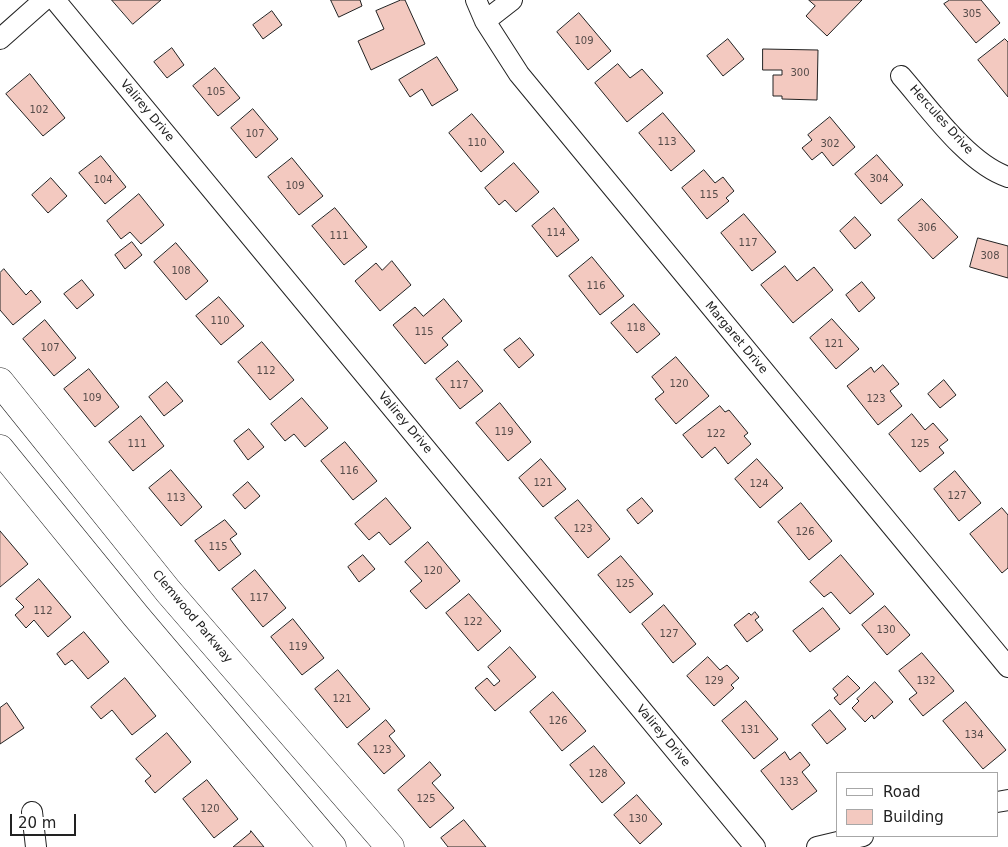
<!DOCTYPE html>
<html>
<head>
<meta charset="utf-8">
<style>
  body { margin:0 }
  #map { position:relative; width:1008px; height:847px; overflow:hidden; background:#fff; font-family:"DejaVu Sans",sans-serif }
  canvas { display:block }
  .legend { position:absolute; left:836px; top:772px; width:162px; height:65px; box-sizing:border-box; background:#fff; border:1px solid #a7a7a7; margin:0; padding:6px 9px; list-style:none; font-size:15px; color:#222 }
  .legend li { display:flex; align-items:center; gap:10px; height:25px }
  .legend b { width:25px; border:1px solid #a7a7a7 }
  .scale { position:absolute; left:10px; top:814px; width:66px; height:22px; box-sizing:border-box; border:2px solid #222; border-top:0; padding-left:6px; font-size:15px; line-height:18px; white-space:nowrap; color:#222; -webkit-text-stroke:4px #fff; paint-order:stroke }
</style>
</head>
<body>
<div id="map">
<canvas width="1008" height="847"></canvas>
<ul class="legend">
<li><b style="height:6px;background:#fff"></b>Road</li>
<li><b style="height:14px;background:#f3c9c0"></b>Building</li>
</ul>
<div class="scale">20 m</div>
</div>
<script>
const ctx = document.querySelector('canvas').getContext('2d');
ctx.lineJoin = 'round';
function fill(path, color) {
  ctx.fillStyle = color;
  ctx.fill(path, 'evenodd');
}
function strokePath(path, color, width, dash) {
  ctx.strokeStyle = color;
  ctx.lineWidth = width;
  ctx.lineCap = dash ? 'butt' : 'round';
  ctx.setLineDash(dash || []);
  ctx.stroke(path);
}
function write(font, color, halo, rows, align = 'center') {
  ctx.font = font + ' "DejaVu Sans",sans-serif';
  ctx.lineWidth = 4;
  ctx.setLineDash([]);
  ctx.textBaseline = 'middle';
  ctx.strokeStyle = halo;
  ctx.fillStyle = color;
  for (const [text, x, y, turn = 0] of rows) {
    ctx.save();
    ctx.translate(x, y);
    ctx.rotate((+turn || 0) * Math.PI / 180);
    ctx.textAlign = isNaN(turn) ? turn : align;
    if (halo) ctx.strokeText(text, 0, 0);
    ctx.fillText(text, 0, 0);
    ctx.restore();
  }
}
const building = new Path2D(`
  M112,0H161L133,24Z
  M331,0H360L362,6L339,17Z
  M401,0H405L425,44L371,70L358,41L384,29L376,11Z
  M809,0H862L827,36L806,16L815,6Z
  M950,0H981L1000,23L976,43L944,4Z
  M272,11L282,25L263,39L253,25Z
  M579,13L611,51L588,70L557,32Z
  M728,39L744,59L723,76L707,56Z
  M1005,39L1008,42V97L978,60Z
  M172,48L184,65L167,78L154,62Z
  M763,49L818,50L817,100L782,99V96H773V75H782V70H763Z
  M437,57L458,90L432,106L422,89L410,97L399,80Z
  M618,64L630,78L642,69L663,93L627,122L595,83Z
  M215,68L240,98L218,116L193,86Z
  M30,74L65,118L43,136L6,94Z
  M253,109L278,139L256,158L231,128Z
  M663,113L695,151L671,171L639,133Z
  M472,114L504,152L481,172L449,133Z
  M830,117L855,147L833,166L822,152L812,160L802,148L812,140L808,135Z
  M877,155L903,185L881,204L855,174Z
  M101,156L126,187L105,204L79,173Z
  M292,158L323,196L299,215L268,177Z
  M514,163L539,192L516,212L505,200L499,205L485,188Z
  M704,170L715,183L723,177L734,191L726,198L729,201L707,219L682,188Z
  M51,178L67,196L48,213L32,195Z
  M139,194L164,225L141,244L130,232L121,239L107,221Z
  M922,199L958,237L933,259L898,220Z
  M335,208L367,247L344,265L312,226Z
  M554,208L579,240L557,257L532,226Z
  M744,214L776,252L752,271L721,233Z
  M855,217L871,235L855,249L840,231Z
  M978,238L1008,246V278L970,267Z
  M132,242L142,255L125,269L115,255Z
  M176,243L208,281L186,300L154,262Z
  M592,257L624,296L600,315L569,276Z
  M392,261L411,285L380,311L355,281L376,263L382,270Z
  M785,266L797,281L814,267L833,290L793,323L761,285Z
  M4,269L26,295L31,290L41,302L13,325L0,310V273Z
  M82,280L94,295L77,309L64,294Z
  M862,282L875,298L859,312L846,295Z
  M219,297L244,326L221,345L196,316Z
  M444,299L462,321L442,338L448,345L425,364L393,325L415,307L423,316Z
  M634,304L660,334L637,353L611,323Z
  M832,319L859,349L836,369L810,338Z
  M45,320L76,358L54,376L23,339Z
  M520,338L534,355L519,368L504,350Z
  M262,342L294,380L270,400L238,362Z
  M676,357L709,396L676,424L655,399L664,392L652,377Z
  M458,361L483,391L460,409L436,379Z
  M883,365L899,384L890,391L902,406L878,425L847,386L871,367L874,372Z
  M89,369L119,407L95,427L64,389Z
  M944,380L956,395L940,408L928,394Z
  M167,382L183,401L164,416L149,397Z
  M302,398L328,428L305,447L294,434L285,441L271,424Z
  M500,403L531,442L508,461L476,423Z
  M720,406L725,412L729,410L748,433L744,436L751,444L728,464L715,447L702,458L683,435Z
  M912,414L925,430L933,423L948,440L939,447L944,453L920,472L889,434Z
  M141,416L164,446L133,471L109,442Z
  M249,429L264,447L248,460L234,441Z
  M345,442L377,481L353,500L321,461Z
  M541,459L566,489L543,507L519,478Z
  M757,459L783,488L760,508L735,479Z
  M171,470L202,507L181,526L149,488Z
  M955,471L981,503L959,521L934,489Z
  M248,482L260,496L245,509L233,495Z
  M386,498L411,528L390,545L379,532L369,540L355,524Z
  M642,498L653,511L638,524L627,510Z
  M578,500L610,539L588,558L555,518Z
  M801,503L832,541L809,560L778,522Z
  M1002,508L1008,515V568L1002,573L970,534Z
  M225,520L237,534L230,539L241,554L219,571L195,541Z
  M0,531L28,564L0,587Z
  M428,542L460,581L426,609L410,591L422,581L405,562Z
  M363,555L375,569L359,582L348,567Z
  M841,555L874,594L850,614L831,592L824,597L810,582Z
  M621,556L653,594L630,613L598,575Z
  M255,570L286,608L263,627L232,589Z
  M39,579L71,617L48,637L34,620L26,628L15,615L24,607L16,599Z
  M469,594L501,631L478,651L446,613Z
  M664,605L696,644L673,663L642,624Z
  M885,606L910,635L887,655L862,625Z
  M823,608L840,629L810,652L793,631Z
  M755,612L759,617L755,620L763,630L747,642L734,625L749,613L751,615Z
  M293,619L324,658L302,675L271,637Z
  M84,632L109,662L88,679L72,660L65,665L57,654Z
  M510,647L536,677L495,711L475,688L487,678L494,686L500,681L488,667Z
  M922,653L954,691L923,716L909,699L917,693L899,671Z
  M708,657L720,670L727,665L739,678L731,685L734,688L714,706L687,676Z
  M338,670L370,709L347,728L315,689Z
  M848,676L860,688L840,705L834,698L838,695L833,689Z
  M125,678L156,716L132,735L112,710L101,719L91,707Z
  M875,682L893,702L874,719L872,715L865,722L852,708L859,701L857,699Z
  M553,692L586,731L562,751L530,712Z
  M746,701L778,739L754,759L722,721Z
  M966,702L1006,750L983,769L943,721Z
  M7,703L24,728L0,744V708Z
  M830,710L846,729L827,744L812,725Z
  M386,720L395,731L389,736L405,756L384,774L358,744Z
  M167,733L191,762L155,793L145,781L151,776L136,759Z
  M594,746L625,783L602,803L570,765Z
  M785,752L790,760L800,752L810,765L802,772L817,791L792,810L761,771Z
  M430,762L441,775L432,783L454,808L430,828L398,790Z
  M207,780L238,819L214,838L183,799Z
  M637,795L662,824L640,844L614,815Z
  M464,820L486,847H448L441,838Z
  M251,831L264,847H233L250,833Z`);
fill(building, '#f3c9c0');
strokePath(building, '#222', 1);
const street = new Path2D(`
  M55,0L755,847
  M476,0L485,21L519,74L1008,667
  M485,21L512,0
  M0,39L44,0
  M901,76C929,108 968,164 1008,177
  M997,802L1008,800
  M32,812L36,847
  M817,847L863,836`);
const secondary = new Path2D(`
  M0,382L168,591L390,847
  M0,449L136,616L332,847`);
strokePath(street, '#222', 22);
strokePath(secondary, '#222', 29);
strokePath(street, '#fff', 20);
strokePath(secondary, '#fff', 28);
write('10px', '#564c4a', null, [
  ["305",972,14],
  ["109",584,41],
  ["300",800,73],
  ["105",216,92],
  ["102",39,110],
  ["107",255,134],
  ["113",667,142],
  ["110",477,143],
  ["302",830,144],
  ["304",879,179],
  ["104",103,180],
  ["109",295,186],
  ["115",709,195],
  ["306",927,228],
  ["114",556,233],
  ["111",339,236],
  ["117",748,243],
  ["308",990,256],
  ["108",181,271],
  ["116",596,286],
  ["110",220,321],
  ["118",636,328],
  ["115",424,332],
  ["121",834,344],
  ["107",50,348],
  ["112",266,371],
  ["120",679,384],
  ["117",459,385],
  ["109",92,398],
  ["123",876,399],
  ["119",504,432],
  ["122",716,434],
  ["111",137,444],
  ["125",920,444],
  ["116",349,471],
  ["121",543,483],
  ["124",759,484],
  ["127",957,496],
  ["113",176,498],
  ["123",583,529],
  ["126",805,532],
  ["115",218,547],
  ["120",433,571],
  ["125",625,584],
  ["117",259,598],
  ["112",43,611],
  ["122",473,622],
  ["130",886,630],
  ["127",669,634],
  ["119",298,647],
  ["129",714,681],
  ["132",926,681],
  ["121",342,699],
  ["126",558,721],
  ["131",750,730],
  ["134",974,735],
  ["123",382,750],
  ["128",598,774],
  ["133",789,782],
  ["125",426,799],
  ["120",210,809],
  ["130",638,819]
]);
write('12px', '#222', '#fff', [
  ["Valirey Drive",147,111,50],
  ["Hercules Drive",941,120,48],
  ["Margaret Drive",736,338,50],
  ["Valirey Drive",405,423,50],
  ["Clemwood Parkway",192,617,50],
  ["Valirey Drive",663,736,50]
]);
</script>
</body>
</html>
